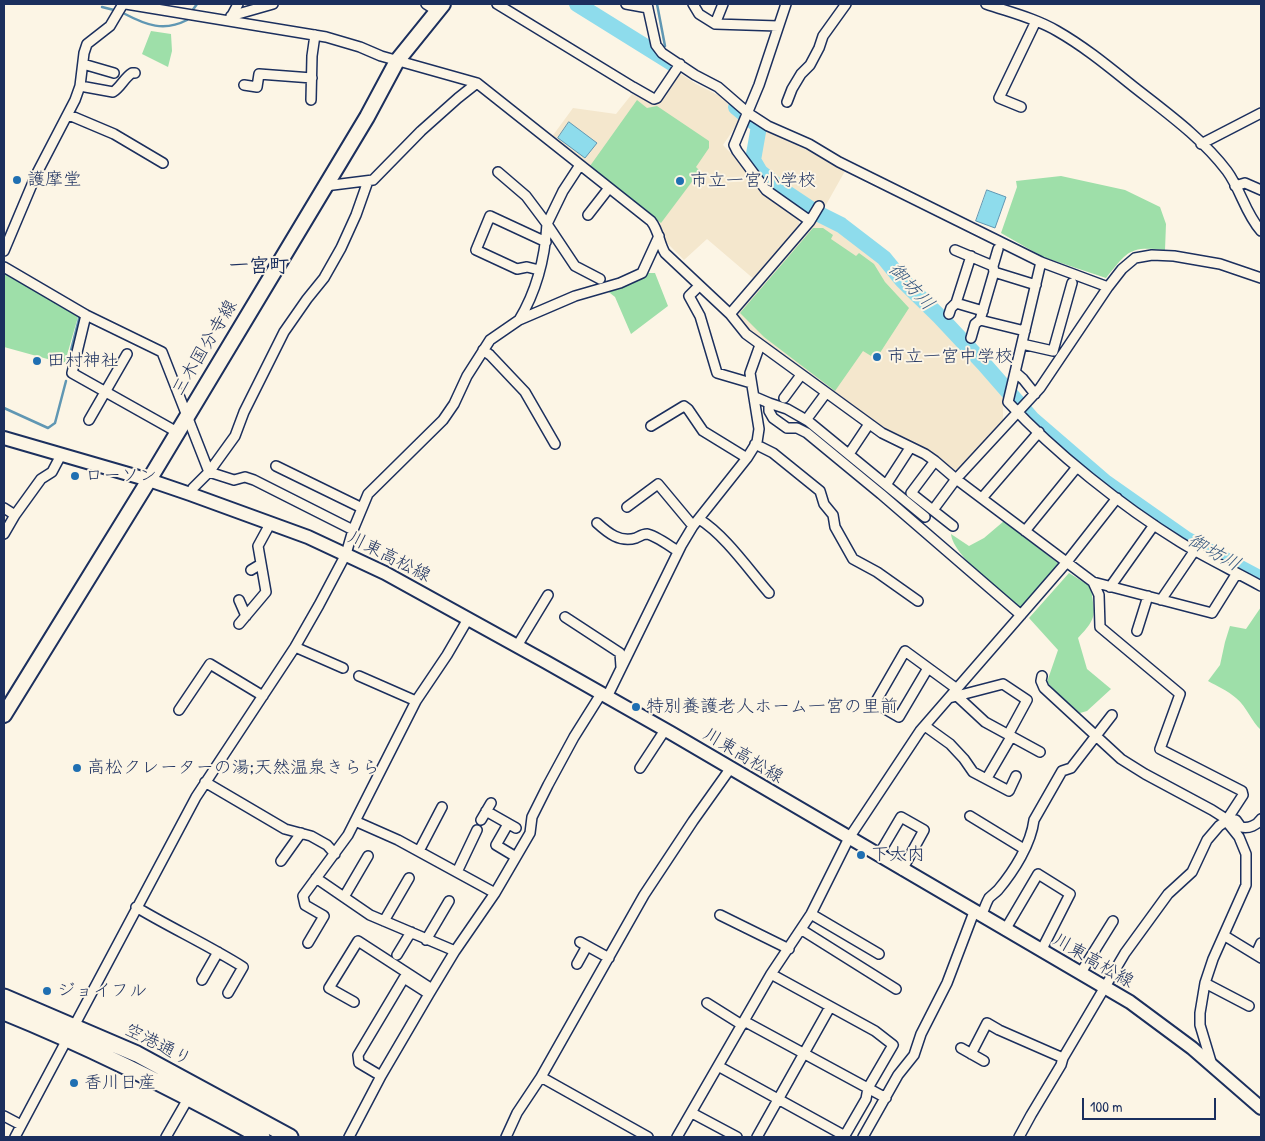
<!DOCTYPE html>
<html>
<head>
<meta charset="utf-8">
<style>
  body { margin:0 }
  #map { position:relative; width:1265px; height:1141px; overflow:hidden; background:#fcf5e5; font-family:"Patrick Hand",sans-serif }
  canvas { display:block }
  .frame { position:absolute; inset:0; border:5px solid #1b2f5e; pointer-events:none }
  .scale { position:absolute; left:1082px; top:1098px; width:134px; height:22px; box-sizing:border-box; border:2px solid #1b2f5e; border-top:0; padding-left:6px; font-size:15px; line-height:18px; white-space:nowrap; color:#1b2f5e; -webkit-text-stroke:4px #fcf5e5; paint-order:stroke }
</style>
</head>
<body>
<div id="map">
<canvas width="1265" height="1141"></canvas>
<div class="frame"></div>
<div class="scale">100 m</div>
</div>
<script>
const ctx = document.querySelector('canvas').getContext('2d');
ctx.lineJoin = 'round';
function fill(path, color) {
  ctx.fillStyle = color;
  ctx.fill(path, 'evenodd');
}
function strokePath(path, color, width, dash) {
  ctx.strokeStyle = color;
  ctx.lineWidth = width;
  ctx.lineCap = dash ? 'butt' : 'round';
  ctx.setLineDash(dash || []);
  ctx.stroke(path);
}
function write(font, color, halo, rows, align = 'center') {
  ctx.font = font + ' "Patrick Hand","Klee One",sans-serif';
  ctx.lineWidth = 4;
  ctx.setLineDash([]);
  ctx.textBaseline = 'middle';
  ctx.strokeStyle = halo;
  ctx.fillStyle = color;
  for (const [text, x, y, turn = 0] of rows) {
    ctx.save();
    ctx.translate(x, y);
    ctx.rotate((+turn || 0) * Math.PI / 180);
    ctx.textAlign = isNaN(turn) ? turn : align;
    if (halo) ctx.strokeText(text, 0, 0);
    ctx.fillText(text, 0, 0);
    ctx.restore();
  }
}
fill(new Path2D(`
  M678,72L696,84L718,95L742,117L723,145L745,168L763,194L798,219L800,226L755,280L707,239L684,260L664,240L658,223L551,138L573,108L616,114L632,94L653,104L658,102Z
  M763,130L814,153L845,171L822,212L793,195L764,173L755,162L757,142Z
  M816,220L835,228L862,245L883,262L899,284L987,373L1005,396L1003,408V420L959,469L952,470L892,435L762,341L737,317L738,311Z`), '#f4e7cd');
fill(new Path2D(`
  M151,31L171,34L172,51L168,67L142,54Z
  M637,100L647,108L657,106L709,141V148L696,167L700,171L661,223L590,166Z
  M1061,176L1125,190L1160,207L1166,224L1165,250C1129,246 1128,251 1106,278L1043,257L1001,233L1017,187L1016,181Z
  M813,228H823L833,235L831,239L856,256L859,253L874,264L885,282L909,308L876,359L863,351L835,391L764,337L740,313Z
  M4,273L77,315L78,317L65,362L62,363L4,347Z
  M647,273H655L668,306L631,334L615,297L605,289Z
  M1004,521L1059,564L1021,608C1003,593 953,556 951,534L969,546L984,538Z
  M1069,573L1091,587C1094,615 1099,616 1078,638L1087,669L1111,689L1087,711L1080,713L1058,694L1047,682L1058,650L1029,618Z
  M1261,607V730C1251,721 1247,707 1236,698C1228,691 1217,686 1208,681L1220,665L1225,642L1230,626L1246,629Z`), '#9edfa9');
const water = new Path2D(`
  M569,122L597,143L585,158L558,138Z
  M987,190L1006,197L995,228L976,221Z`);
fill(water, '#8edcec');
strokePath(water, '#6097b3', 1);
strokePath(new Path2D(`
  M657,4L665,46
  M102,7L114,10
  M192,11L197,4
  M125,14C146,25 164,32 187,20
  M759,126L767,130
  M68,362L80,315
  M4,408L48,428L55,423L66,381`), '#6097b3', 2.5);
strokePath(new Path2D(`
  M577,4L675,65
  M736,107L759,126L753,160L760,172L782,190L815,212L841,225L884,258L902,280L939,316L984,364L1032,419L1105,482L1186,539L1261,579`), '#8edcec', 16);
const minor = new Path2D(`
  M126,4L326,37L360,47L381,56L477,83L651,221C659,231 659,243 665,253L730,314L746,334L882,433L925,454L935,461L956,479L1093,582L1212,613L1237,573
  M426,4L437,11
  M497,4L633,87L654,99L657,98L680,64
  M626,4L648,8
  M647,4L656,45L662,53L695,75L718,87L748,113L768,126L809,144L839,162L1041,262L1108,287
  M693,4L699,14L715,24L778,26
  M986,4C1009,12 1035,18 1057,31C1085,47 1109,67 1134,87C1167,113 1202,138 1227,171C1241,190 1245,213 1261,231
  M231,16L273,4
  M230,19L238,4
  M715,24L723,4
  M83,64L114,73
  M244,85L257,87L259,74L312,78
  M80,86L113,92C121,87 124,78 132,73H135
  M311,100L312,56L315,35
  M787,102L792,89L801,74L810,65L819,48L823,36L846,4
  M1021,107L999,98L1036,21
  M69,115L114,134L163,163
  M1201,144L1261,113
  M580,165L563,191L547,224L575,266L600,279
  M498,172L526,196L547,224C545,257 536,292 519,320
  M325,186L373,180L421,131L458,98L477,83
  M1235,186L1245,183L1261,190
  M588,215L609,188
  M810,221L819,206
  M955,250L993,266L994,272
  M4,251L36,175L75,100L80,86L84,53L87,44L110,26L123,4
  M1041,262L1008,402C1055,453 1122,506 1180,542C1206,558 1234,571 1261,586
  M993,266L998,249
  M4,267L86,315L162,352L209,472L234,480L245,477L254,480L353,530
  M539,270L527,267L517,269L476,250L490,216L546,242
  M699,286L689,296L700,316L717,373L751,383
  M956,303L983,311
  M730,314L810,221L766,190L737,151L734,145L759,85L786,4
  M949,314L951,308L956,303L971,256
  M86,315L72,373L177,432
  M1025,331L980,320L994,272L1036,285
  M971,338L975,324L980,320
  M1022,344L1053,351L1072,283
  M483,350L490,355L525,392L555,444
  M1015,372L1023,379L1035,394
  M755,397L769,403V411L773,418L787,428H797L807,433L881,494L1021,615
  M784,398L801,375
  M769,403L787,409L808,421L925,517
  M809,416L826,393
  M89,420L127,354
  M651,426L684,406L688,409L703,431L747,458
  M755,444L773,453L820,491L824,504L833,515L835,527L853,559L877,572L918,601
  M851,451L869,424
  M935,461L911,493L953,526
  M276,466L362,508
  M886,485L910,448
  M190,494L193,488L209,472L235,436L244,412L284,332L307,299L324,278L341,248L356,215L368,181
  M982,498L1039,432
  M627,507L658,484L693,526
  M4,508L15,515
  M933,510L956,479L1040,388L1108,287L1122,269L1135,258L1152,255L1174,256L1220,264L1261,278
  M699,519C725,535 749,570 769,593
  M597,523C608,533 620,543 636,538C640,536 643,534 647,534C655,535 671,547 678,551
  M1025,531L1077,467
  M4,534L15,515L41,479L52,472L61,455
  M251,570L261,564
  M1110,587L1154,525
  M239,600L246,616
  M1161,600L1195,550
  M565,617L620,653L621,667
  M239,624L266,592L258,546L270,524
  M1137,631L1148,596
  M517,646L548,595
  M295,647L343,668
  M928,668L899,717L875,703L905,651L957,689
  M359,676L416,701
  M1042,676L1041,681L1044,688L1121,759L1145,774L1212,810L1223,817L1239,837L1246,854V885L1213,959L1205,983L1200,1013V1025L1212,1065
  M957,696L985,722L1040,752
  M607,697L681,546L693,526L747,458L757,442L759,429L750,373L760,345
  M949,698L1003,684L1027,700L1008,735
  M179,710L210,664L263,696
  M925,726L950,744L964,759L973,772L1009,791L1016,776
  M640,768L665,730
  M987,778L1011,737
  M205,782L285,829L311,836L327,845L335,854
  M486,811L516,828
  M970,816L1024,849
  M1228,818L1236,820L1241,827C1249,829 1257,825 1261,819
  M481,820L491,803
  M355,821L398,840L495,893
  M508,824L496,845L516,857
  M419,851L442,807
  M878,856L901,817L924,830L902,870
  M281,861L301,833
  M457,872L477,830
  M316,878L370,915L455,951
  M344,897L368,856
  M136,907C171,928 208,945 243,967L228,993
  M811,914L879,954
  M720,915L789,949
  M981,916C984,910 986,903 989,898C992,895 995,893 998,890C1014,871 1031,844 1034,820L1062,771L1071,768L1112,715
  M384,921L409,878
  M802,930L896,989
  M1005,930L1038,874L1070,894L1041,951
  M1225,936L1261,958
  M426,940L449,901
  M580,942L609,958
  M308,943L324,916L305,905L303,896L348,835L416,701L447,655L468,619
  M1256,954L1261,943
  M397,955L411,932
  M577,964L587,946
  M771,974L875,1031L893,1045L868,1088L866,1099L844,1137
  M1080,974L1113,921
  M202,980L218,952
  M1205,983L1249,1006
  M354,1002L329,988L358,941L432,989
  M707,1003L742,1025
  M744,1021L886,1098
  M961,1048L984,1061
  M971,1054L987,1023L999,1030L1063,1058L1125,953L1168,894L1192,872L1207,840L1219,826L1226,821L1243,795L1242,791L1160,749L1180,694L1100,627L1099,595L1093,582
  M718,1066L845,1136
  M381,1076L359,1063L358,1055L404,978L429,994
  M541,1077L648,1137
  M692,1113L737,1137
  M4,1116L21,1125
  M15,1137L196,797L295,647L319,605L346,554L353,530L368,494L443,420L454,404L467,376L490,340L519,320L575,296L620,283L642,273L659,236
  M166,1137L189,1097
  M349,1137L381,1076L429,994L455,951L495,893L530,833L532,817L548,785L574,737L601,694
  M506,1137L517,1113L541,1077L644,895L693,821L730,769
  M677,1137L771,974L811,914L849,838L920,731L1066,563L1117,498
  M757,1137L830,1007
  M863,1137L898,1075L914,1055L921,1034L947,983L974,912
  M1019,1137L1031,1115L1061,1065L1063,1058`);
const secondary = new Path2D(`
  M4,438L149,480L190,494L308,537L385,573L546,662L671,733L1130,1002L1192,1048L1261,1108`);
const primary = new Path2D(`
  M4,715L149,480L367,117L397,61L443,4`);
const trunk = new Path2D(`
  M4,997L137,1054L290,1137
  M4,1012C93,1048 178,1091 262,1137`);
strokePath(minor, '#1b2f5e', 12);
strokePath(secondary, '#1b2f5e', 16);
strokePath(primary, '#1b2f5e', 18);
strokePath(trunk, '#1b2f5e', 19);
strokePath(minor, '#fcf5e5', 9);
strokePath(secondary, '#fcf5e5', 12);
strokePath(primary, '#fcf5e5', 14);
strokePath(trunk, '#fcf5e5', 15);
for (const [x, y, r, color] of [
  [17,180,5,"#1f6fb2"],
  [680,181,5,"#1f6fb2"],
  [877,357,5,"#1f6fb2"],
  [37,361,5,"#1f6fb2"],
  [75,476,5,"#1f6fb2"],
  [636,707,5,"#1f6fb2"],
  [77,768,5,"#1f6fb2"],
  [861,855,5,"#1f6fb2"],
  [47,991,5,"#1f6fb2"],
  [74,1083,5,"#1f6fb2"]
]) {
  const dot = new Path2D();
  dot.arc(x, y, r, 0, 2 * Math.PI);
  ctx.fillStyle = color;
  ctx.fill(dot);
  strokePath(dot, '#fcf5e5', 2);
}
write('18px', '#1b2f5e', '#fcf5e5', [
  ["護摩堂",27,180],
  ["市立一宮小学校",690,181],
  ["市立一宮中学校",887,357],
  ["田村神社",47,361],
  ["ローソン",85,476],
  ["特別養護老人ホーム一宮の里前",646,707],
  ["高松クレーターの湯;天然温泉きらら",87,768],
  ["下大内",871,855],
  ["ジョイフル",57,991],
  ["香川日産",84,1083]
], 'left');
write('18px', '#1b2f5e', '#fcf5e5', [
  ["三木国分寺線",205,348,-59],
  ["川東高松線",389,557,27],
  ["川東高松線",743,756,31],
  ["川東高松線",1093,961,30],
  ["空港通り",158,1045,27]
]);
write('italic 19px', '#385a82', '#fcf5e5', [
  ["御坊川",911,287,47],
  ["御坊川",1214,553,29]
]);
write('bold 20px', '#1b2f5e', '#fcf5e5', [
  ["一宮町",259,267]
]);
</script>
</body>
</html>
